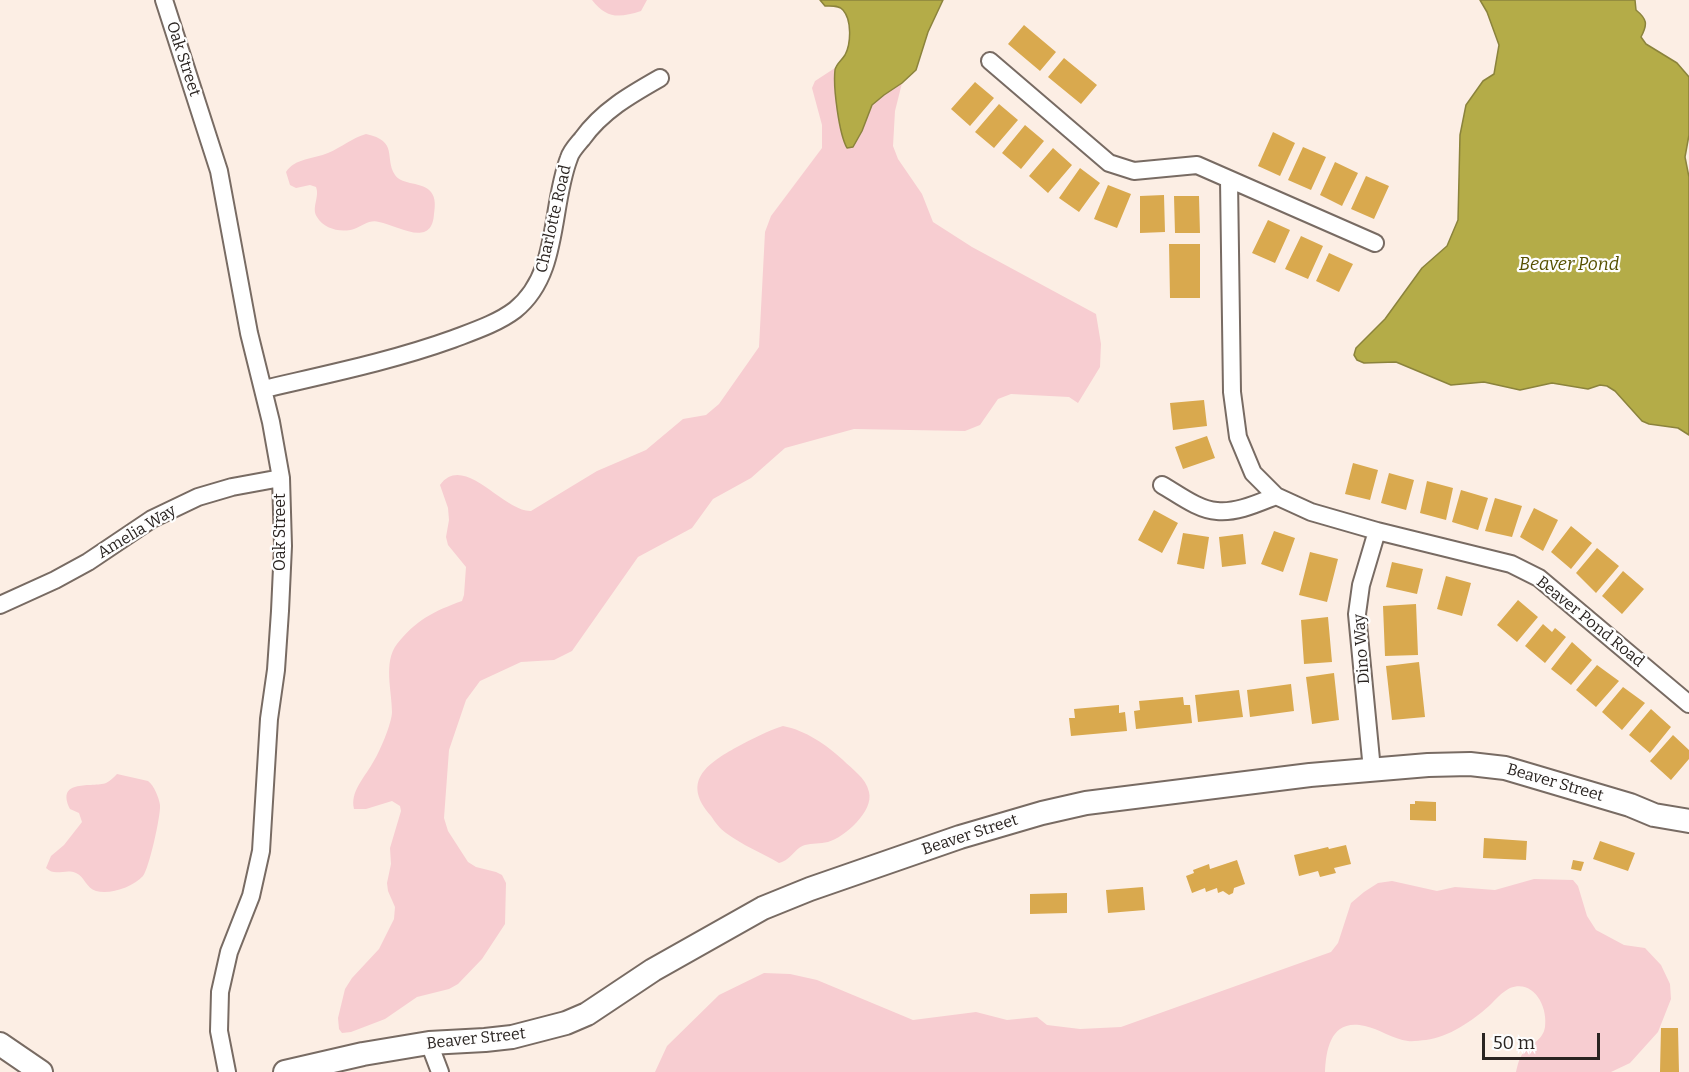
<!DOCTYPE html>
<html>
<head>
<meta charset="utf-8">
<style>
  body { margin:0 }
  #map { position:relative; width:1689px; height:1072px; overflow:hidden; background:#fceee4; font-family:Bitter,serif }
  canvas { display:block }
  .scale { position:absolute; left:1482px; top:1033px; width:118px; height:27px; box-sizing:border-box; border:3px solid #2a2421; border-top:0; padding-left:8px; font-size:18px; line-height:21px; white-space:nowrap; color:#2a2421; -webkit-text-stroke:4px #fefefe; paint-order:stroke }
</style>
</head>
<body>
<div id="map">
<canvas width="1689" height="1072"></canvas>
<div class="scale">50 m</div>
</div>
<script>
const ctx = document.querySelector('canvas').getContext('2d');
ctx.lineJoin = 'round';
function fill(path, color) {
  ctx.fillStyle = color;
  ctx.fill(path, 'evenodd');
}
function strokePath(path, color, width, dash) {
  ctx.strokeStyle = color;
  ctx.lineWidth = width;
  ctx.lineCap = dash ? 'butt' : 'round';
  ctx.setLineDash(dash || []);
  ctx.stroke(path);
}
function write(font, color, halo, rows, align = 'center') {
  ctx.font = font + ' Bitter,serif';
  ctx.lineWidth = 4.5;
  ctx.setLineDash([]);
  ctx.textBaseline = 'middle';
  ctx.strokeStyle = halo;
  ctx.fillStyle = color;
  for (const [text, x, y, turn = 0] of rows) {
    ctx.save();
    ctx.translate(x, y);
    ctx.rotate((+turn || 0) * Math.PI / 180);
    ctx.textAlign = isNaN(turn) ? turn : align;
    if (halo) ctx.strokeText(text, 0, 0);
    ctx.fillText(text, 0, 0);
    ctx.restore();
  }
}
fill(new Path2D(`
  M592,0H647L641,11C619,18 607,19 592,0Z
  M835,68L838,114L853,147L862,131L872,105L884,95L902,83L895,111L893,146L898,159L922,194L933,222L972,247L1096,314L1101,344L1100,367L1078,403L1069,397L1011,394L998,399L980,425L965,431L854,429L785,448L751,478L713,499L692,528L638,557L572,651L554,660L521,662L480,681L466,700L449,750L444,818L448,831L468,862L476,867L496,872L502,875L506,883L505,924L482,959L458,984L449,989L417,997L385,1019L351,1032L342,1033L339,1029L338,1018L345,989L352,978L379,949L394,919L395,907L388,891L387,883L391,864L390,848L401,811L400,806L392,801L366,809H354C350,792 364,778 372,764C379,754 392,723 392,712C392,691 383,662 397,644C416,620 434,611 462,601L464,595L466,567L448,545L446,537L449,520L448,508L440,485C464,452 503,512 531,511L597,471L646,450L683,419L706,415L719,404L759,347L765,232L771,216L822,148V125L812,88L815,81Z
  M366,134C399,141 384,158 395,175C403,186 422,181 431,192C436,198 435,207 434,214C432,249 397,225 379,222C370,219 362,226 354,229C341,233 324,229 317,217C311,208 320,197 316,187L310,185L296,188L290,185L286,172C295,158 314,159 328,153C342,147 352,138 366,134Z
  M783,726C805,730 827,745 843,760C852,769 866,778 869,792C874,811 845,837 828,842C820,844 812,843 805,845C793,849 793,859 779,863C762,853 742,845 726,833C720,829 715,822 711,816C681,782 706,764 737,747C752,739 767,731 783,726Z
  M117,774L148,781C154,785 159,798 160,805C161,815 149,869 143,876C133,887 110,895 96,891C86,888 85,877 76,873C66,868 55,877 46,868L51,856L64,845L82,822L79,813L70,809C55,778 93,788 106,783C110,781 114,777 117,774Z
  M1534,879L1573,880L1578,886L1587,916L1596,930L1624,945L1645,948L1661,965L1670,984L1671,999L1658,1032L1630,1063L1611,1072H1516C1518,1064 1519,1057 1525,1051C1532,1043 1543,1040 1545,1027C1548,1007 1534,979 1510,988C1502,992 1495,1000 1489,1006C1472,1021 1449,1037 1426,1040C1420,1040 1413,1042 1408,1041C1393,1039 1379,1029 1365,1026C1332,1018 1326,1047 1325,1072H655L667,1046L719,995L764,973L790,974L817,980L913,1020L976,1012L1007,1020L1037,1017L1047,1025L1080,1029L1121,1027L1331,952L1338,943L1351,903L1364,892L1378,883L1392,881L1437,891L1455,887L1495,890Z`), '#f7cdd1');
const water = new Path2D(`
  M820,0H943L928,32L916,70L902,83L884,95L872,105L862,131L853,147L847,148C839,134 833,87 835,70C836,64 842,60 845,55C851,44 852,20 843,10C839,5 831,6 825,6Z
  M1480,0H1635L1636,10C1647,19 1648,24 1641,37L1646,44L1677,63L1689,77V135L1685,157L1689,177V435L1678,428L1649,424L1642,421L1615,391L1607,386L1600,385L1588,389L1552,383L1520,390L1484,382L1451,385L1396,362L1364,363L1357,360L1354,355L1356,348L1385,319L1422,268L1447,246L1458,220L1460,135L1466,105L1483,81L1494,74L1499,45L1487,12Z`);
fill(water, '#b4ac48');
strokePath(water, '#8b833c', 1.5);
fill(new Path2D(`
  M1024,25L1056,52L1040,71L1008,44Z
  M1064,58L1097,85L1081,104L1048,77Z
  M975,82L994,98L970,126L951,109Z
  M999,104L1018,120L994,148L975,132Z
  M1025,125L1044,141L1021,169L1002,153Z
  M1273,132L1295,143L1280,176L1258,166Z
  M1303,147L1326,157L1311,190L1288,180Z
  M1053,148L1072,165L1048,193L1029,176Z
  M1335,162L1358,173L1342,206L1320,195Z
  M1080,168L1100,183L1079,212L1059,198Z
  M1366,176L1389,186L1374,219L1351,209Z
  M1108,185L1131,194L1117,228L1094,219Z
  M1164,195L1165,232L1140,233V196Z
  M1174,196H1199L1200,233H1175Z
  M1268,220L1290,230L1275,263L1252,253Z
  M1301,236L1323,246L1308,279L1285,269Z
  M1169,244H1200V298H1170Z
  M1329,253L1353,264L1339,292L1316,281Z
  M1204,400L1207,426L1173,430L1170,403Z
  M1207,436L1215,458L1183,469L1175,447Z
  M1353,463L1378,470L1370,500L1345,494Z
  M1389,473L1414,480L1406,510L1381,503Z
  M1427,481L1453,488L1446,520L1420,513Z
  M1461,490L1488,498L1478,530L1452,522Z
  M1495,498L1522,506L1512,537L1485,531Z
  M1534,508L1558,520L1543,551L1520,537Z
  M1154,510L1178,523L1162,553L1138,540Z
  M1571,526L1592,543L1571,569L1551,552Z
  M1274,531L1295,538L1283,572L1261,564Z
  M1183,533L1209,537L1204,569L1177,564Z
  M1243,534L1246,564L1222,567L1219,537Z
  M1597,548L1619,566L1596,593L1576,573Z
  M1310,552L1338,559L1327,602L1299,595Z
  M1392,562L1423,569L1417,594L1386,587Z
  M1623,571L1644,589L1622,614L1602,596Z
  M1446,576L1471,583L1462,616L1437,609Z
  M1518,600L1538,617L1517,642L1497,625Z
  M1416,604L1418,655L1385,656L1383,606Z
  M1328,617L1332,662L1304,664L1301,620Z
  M1543,624L1552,632L1555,628L1566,637L1545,663L1525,646Z
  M1572,642L1592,660L1571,685L1551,669Z
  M1419,662L1425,717L1392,720L1386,666Z
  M1597,665L1619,681L1596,707L1576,690Z
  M1334,673L1339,720L1312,724L1306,677Z
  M1291,684L1294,711L1250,717L1247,690Z
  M1623,687L1645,703L1622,730L1602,712Z
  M1239,690L1243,717L1198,722L1195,695Z
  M1183,697L1184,705H1190L1192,723L1136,729L1134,711L1140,710L1139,701Z
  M1119,705V713L1125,712L1127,731L1071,736L1069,718H1075L1074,709Z
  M1651,709L1671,727L1650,753L1629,735Z
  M1673,735L1689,750V759L1671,780L1650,761Z
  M1415,801L1436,802V821L1410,820V804H1415Z
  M1484,838L1527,841L1526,860L1483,858Z
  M1600,841L1635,853L1628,871L1593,859Z
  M1346,845L1351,864L1334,868L1336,873L1320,877L1318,871L1299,876L1294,855L1328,847L1329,849Z
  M1237,860L1245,884L1234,888L1233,893L1229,895L1223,891L1218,893L1217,888L1206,892L1205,888L1192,893L1186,876L1194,873L1193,870L1209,864L1210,869Z
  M1573,860L1584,862L1581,871L1571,869Z
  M1143,887L1145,910L1108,913L1106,890Z
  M1067,893V913L1030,914V894Z
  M1661,1028H1678L1679,1072H1660Z`), '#d9a94e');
const street = new Path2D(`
  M164,0L219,171L249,333L271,422L281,478L283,546L280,611L276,670L269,719L261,851L251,896L229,952L220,992L219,1031L227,1072
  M990,61L1109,163L1134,171L1197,165L1375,243
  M1229,180L1232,392L1238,437L1253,473L1276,496L1311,512L1377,531L1511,564L1539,578L1689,704
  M264,389C328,374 392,361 453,339C474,331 498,323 515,310C560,274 550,207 569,158C571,151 577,145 582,139C602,111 630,95 660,78
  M1162,485C1178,494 1198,510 1217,511C1237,513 1258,503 1276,496
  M0,605L55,580L88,562L152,519L198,497L232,487L281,478
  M1372,770L1357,614L1361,585L1377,531
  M429,1043L440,1072`);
const secondary = new Path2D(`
  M0,1044L41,1072
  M285,1072L363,1054L429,1043L485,1040L512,1037L566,1023L587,1014L653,970L763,908L810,889L960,837L1042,813L1086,803L1310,775L1428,765L1470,764L1505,768L1630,805L1654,815L1689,821`);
strokePath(street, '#786b63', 20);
strokePath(secondary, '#786b63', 26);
strokePath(street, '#fff', 16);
strokePath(secondary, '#fff', 22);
write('16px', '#2a2421', '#fefefe', [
  ["Oak Street",183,59,72],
  ["Charlotte Road",554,219,-77],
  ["Amelia Way",137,532,-31],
  ["Oak Street",281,532,-90],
  ["Beaver Pond Road",1590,622,39],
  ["Dino Way",1362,649,-94],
  ["Beaver Street",1555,783,16],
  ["Beaver Street",970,835,-18],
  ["Beaver Street",476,1039,-6]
]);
write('italic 18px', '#565000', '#fefefe', [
  ["Beaver Pond",1569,265]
]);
</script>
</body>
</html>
